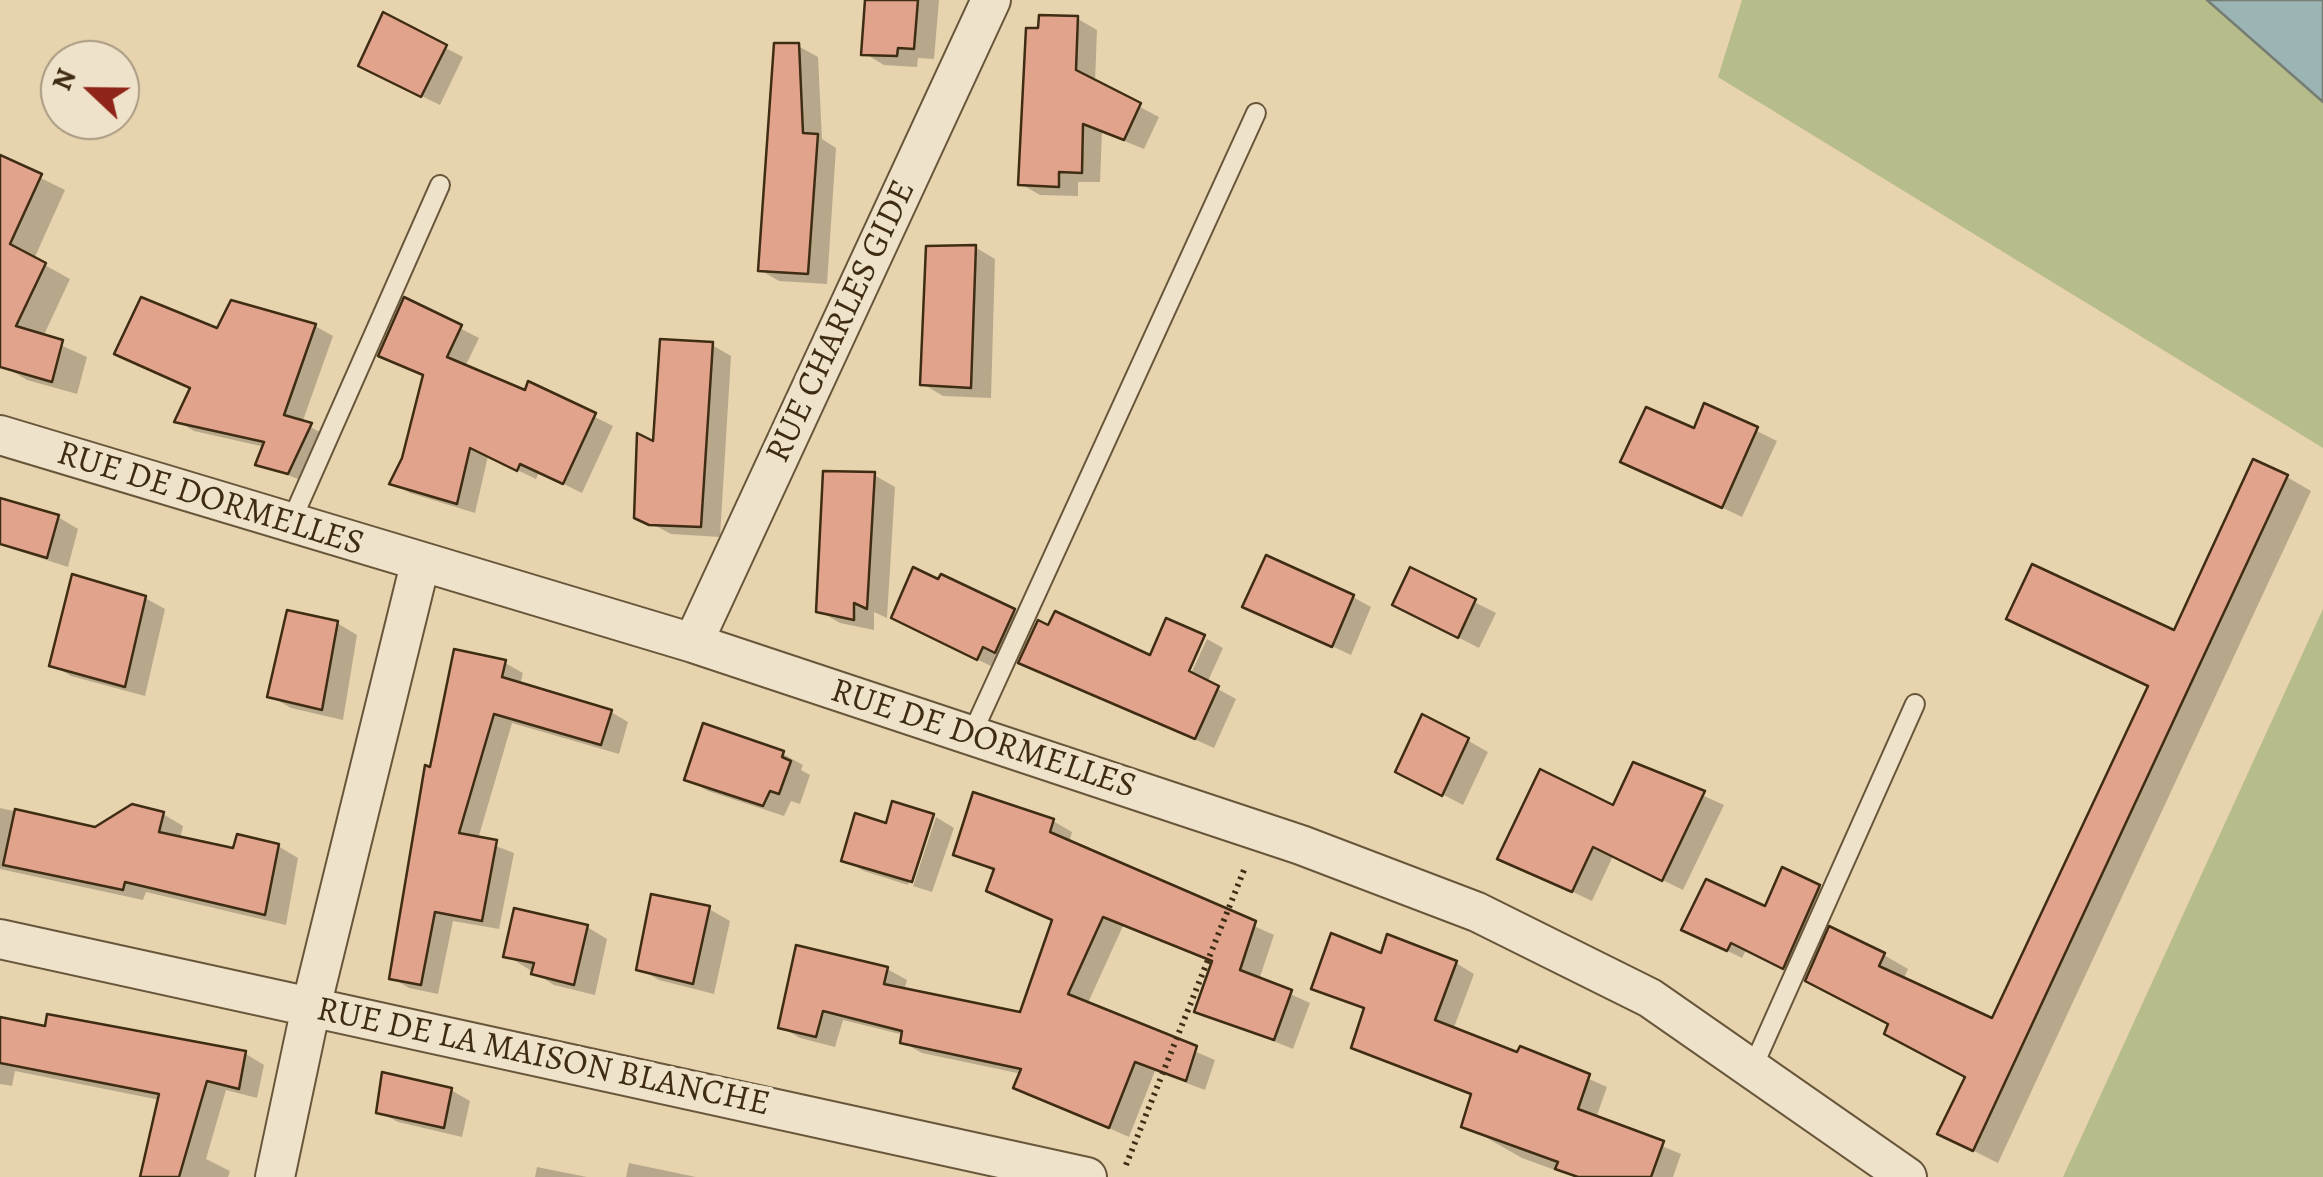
<!DOCTYPE html>
<html>
<head>
<meta charset="utf-8">
<style>
  body { margin:0 }
  #map { position:relative; width:2323px; height:1177px; overflow:hidden; background:#e7d3ae; font-family:Alegreya,serif }
  canvas { display:block }
  .north { position:absolute; left:40px; top:40px; width:100px; height:100px; box-sizing:border-box; background:#efe2ca; border:2px solid #a89981; border-radius:50%; rotate:292deg; font-size:28px; font-weight:700; line-height:40px; text-align:center; color:#3e2c13 }
  .north::after { content:''; display:block; margin:auto; width:35px; height:45px; background:#8f2418; clip-path:polygon(50% 0,100% 100%,50% 72%,0 100%) }
</style>
</head>
<body>
<div id="map">
<canvas width="2323" height="1177"></canvas>
<div class="north">N</div>
</div>
<script>
const ctx = document.querySelector('canvas').getContext('2d');
ctx.lineJoin = 'round';
function fill(path, color) {
  ctx.fillStyle = color;
  ctx.fill(path, 'evenodd');
}
function strokePath(path, color, width, dash) {
  ctx.strokeStyle = color;
  ctx.lineWidth = width;
  ctx.lineCap = dash ? 'butt' : 'round';
  ctx.setLineDash(dash || []);
  ctx.stroke(path);
}
function write(font, color, halo, rows, align = 'center') {
  ctx.font = font + ' Alegreya,serif';
  ctx.lineWidth = 10;
  ctx.setLineDash([]);
  ctx.textBaseline = 'middle';
  ctx.strokeStyle = halo;
  ctx.fillStyle = color;
  for (const [text, x, y, turn = 0] of rows) {
    ctx.save();
    ctx.translate(x, y);
    ctx.rotate((+turn || 0) * Math.PI / 180);
    ctx.textAlign = isNaN(turn) ? turn : align;
    if (halo) ctx.strokeText(text, 0, 0);
    ctx.fillText(text, 0, 0);
    ctx.restore();
  }
}
fill(new Path2D(`
  M1742,0H2207L2323,102V448L1718,77Z
  M2323,609V1177H2063Z`), '#b6bc8a');
const water = new Path2D(`
  M2207,0H2323V102Z`);
fill(water, '#9bb5b5');
strokePath(water, '#767e74', 2.5);
fill(new Path2D(`
  M868,0H939L934,59L918,58L917,67L884,65L864,53Z
  M384,16L463,57L440,105L378,75Z
  M1078,19L1097,30L1095,83L1159,117L1144,149L1102,132L1100,182H1078V196L1040,195L1021,184Z
  M798,46L818,57L822,139L836,148L827,284L779,281L760,270Z
  M0,158L65,190L34,259L70,279L43,337L87,357L77,394L27,380L2,365Z
  M975,247L995,259L991,398L943,396L923,384Z
  M405,300L479,338L465,367L526,393L530,385L613,426L582,493L539,472L536,479L488,456L475,513L410,493L392,483L404,459L425,376L381,355Z
  M232,303L315,326L333,336L302,423L328,436L306,482L258,464L265,447L194,431L177,421Z
  M712,345L731,356L720,537L671,534L637,516L656,445Z
  M1706,406L1777,441L1742,517L1623,461L1695,432Z
  M874,475L895,487L887,618L874,612V630L840,623L819,611Z
  M2287,477L2311,491L1998,1163L1940,1134L1967,1077L1891,1024L1832,994L1884,955L1908,969L1903,980L1993,1022L2150,687L2009,618L2175,633Z
  M0,503L58,517L78,529L68,567L0,545Z
  M1411,570L1496,613L1479,648L1416,616Z
  M942,578L1032,622L995,668L911,627Z
  M1353,597L1371,607L1351,655L1245,606Z
  M145,598L165,609L145,696L71,676L52,665Z
  M337,623L357,635L343,720L291,708L270,696Z
  M1207,639L1223,648L1207,683L1236,699L1214,748L1021,662L1151,658L1186,684Z
  M505,663L523,673L520,685L611,712L628,722L619,754L512,723L478,839L514,853L499,929L453,921L438,994L409,988L392,978L432,770Z
  M1467,740L1488,752L1463,805L1419,782Z
  M783,754L803,765L801,770L810,775L800,804L791,801L784,816L708,791L687,779Z
  M1635,765L1724,805L1683,890L1613,856L1592,901L1500,858L1614,808Z
  M894,804L935,817H930L908,885L864,871L844,860L887,826Z
  M0,808L95,829L163,814L183,826L180,839L235,851L278,846L298,858L286,925L146,892L143,900L0,869Z
  M936,817L954,828L932,892L913,886Z
  M1053,821L1072,832L1069,843L1274,935L1259,980L1310,1003L1293,1049L1197,1010L1214,963L1123,926L1087,1005L1215,1060L1205,1090L1155,1071L1129,1137L1016,1087L1022,1074L922,1053L902,1042L904,1035L843,1020L835,1047L800,1038L781,1027L887,969L907,980L904,991L1022,1015L1055,921L989,890L996,872L956,854Z
  M1819,887L1834,896L1799,975L1746,950L1742,958L1699,937Z
  M709,909L730,921L714,994L659,980L638,968Z
  M587,927L607,939L595,995L554,985L506,955Z
  M1382,956L1456,963L1474,974L1453,1030L1518,1055L1522,1049L1607,1087L1596,1118L1681,1154L1673,1177H1574L1522,1158L1464,1125L1473,1096L1354,1047L1366,1010L1314,988Z
  M49,1017L246,1054L264,1065L257,1098L226,1090L206,1159L230,1171L228,1177H142L160,1100L15,1071L12,1086L0,1084V1020L46,1029Z
  M451,1090L470,1101L462,1137L398,1122L379,1112Z
  M629,1163L696,1177H626Z
  M537,1167L587,1177H535Z`), '#0003');
const building = new Path2D(`
  M865,0H918L914,49L898,48L897,56L861,55Z
  M383,12L447,45L421,97L358,66Z
  M1039,15L1078,16L1076,70L1141,103L1124,140L1083,124L1082,173L1059,172V187L1018,185L1026,28H1038Z
  M774,43H799L803,133L818,134L808,274L758,271Z
  M0,155L42,174L10,244L46,263L16,326L63,340L52,382L0,367Z
  M976,245L971,388L920,385L926,246Z
  M141,297L217,328L231,300L316,324L284,415L312,423L288,474L255,465L264,442L174,422L190,388L114,354Z
  M404,297L462,325L447,357L525,390L528,381L596,413L563,484L520,464L517,471L470,448L457,504L389,484L402,458L423,375L378,356Z
  M660,339L713,342L701,527L649,525L634,518L637,433L653,441Z
  M1704,403L1758,427L1722,508L1620,462L1646,407L1694,428Z
  M2253,459L2288,475L1973,1151L1937,1134L1965,1077L1884,1034L1888,1024L1805,981L1829,926L1885,953L1879,966L1992,1018L2148,686L2006,619L2032,564L2174,630Z
  M823,471L875,472L867,609L854,603V620L816,612Z
  M0,498L59,515L47,558L0,544Z
  M1266,555L1354,595L1332,647L1242,607Z
  M913,567L938,579L941,574L1015,609L995,653L983,647L977,660L891,618Z
  M1410,567L1476,599L1458,638L1392,605Z
  M72,574L146,596L125,687L49,666Z
  M287,610L338,621L322,710L267,697Z
  M1055,611L1150,655L1166,618L1205,635L1189,671L1219,686L1195,739L1018,663L1038,620L1048,625Z
  M454,649L506,660L502,677L612,710L601,745L494,714L459,833L497,840L482,921L435,912L421,985L389,979L425,765L430,767Z
  M1422,714L1469,738L1442,796L1395,772Z
  M703,723L784,751L782,757L791,761L779,794L770,791L763,806L684,780Z
  M1633,762L1705,791L1662,881L1593,847L1572,892L1497,859L1540,769L1613,805Z
  M973,792L1054,819L1050,832L1256,921L1240,970L1292,990L1274,1040L1194,1012L1212,961L1103,917L1068,994L1197,1046L1186,1081L1135,1062L1109,1128L1013,1088L1021,1069L900,1043L902,1031L823,1011L816,1037L778,1028L796,945L888,967L884,984L1020,1012L1052,920L986,891L994,869L953,855Z
  M892,801L934,814L912,882L841,861L855,813L886,823Z
  M132,804L164,812L159,832L233,848L237,834L279,844L265,915L125,882L123,890L3,865L15,809L95,827Z
  M1782,867L1820,885L1783,969L1731,943L1727,951L1681,930L1706,879L1765,906Z
  M651,894L710,906L693,984L636,970Z
  M514,908L588,925L574,985L531,974L534,963L503,957Z
  M1331,933L1381,953L1387,934L1457,961L1435,1020L1517,1052L1520,1046L1590,1074L1578,1109L1664,1141L1651,1177H1578L1555,1169L1558,1162L1461,1127L1471,1094L1351,1048L1364,1008L1311,989Z
  M47,1014L246,1051L239,1089L207,1081L179,1177H140L159,1094L0,1063V1017L45,1026Z
  M382,1072L452,1088L444,1128L376,1113Z`);
fill(building, '#e2a38d');
strokePath(building, '#3e2c13', 2.5);
const lane = new Path2D(`
  M290,524L440,185
  M971,736L1256,113
  M1752,1069L1915,704`);
const street = new Path2D(`
  M0,435L693,643L1301,845L1477,912L1650,998L1907,1177
  M693,643L991,0
  M0,939L1087,1177
  M275,1177L311,1007L420,564`);
strokePath(lane, '#68563a', 22);
strokePath(street, '#68563a', 42);
strokePath(new Path2D(`
  M1126,1165L1244,870`), '#3e2c13', 6, [2.5, 5]);
strokePath(lane, '#efe2ca', 18);
strokePath(street, '#efe2ca', 38);
write('35px', '#3e2c13', '#efe2ca', [
  ["RUE CHARLES GIDE",842,322,-65],
  ["RUE DE DORMELLES",210,500,17],
  ["RUE DE DORMELLES",983,740,18],
  ["RUE DE LA MAISON BLANCHE",543,1058,12]
]);
</script>
</body>
</html>
